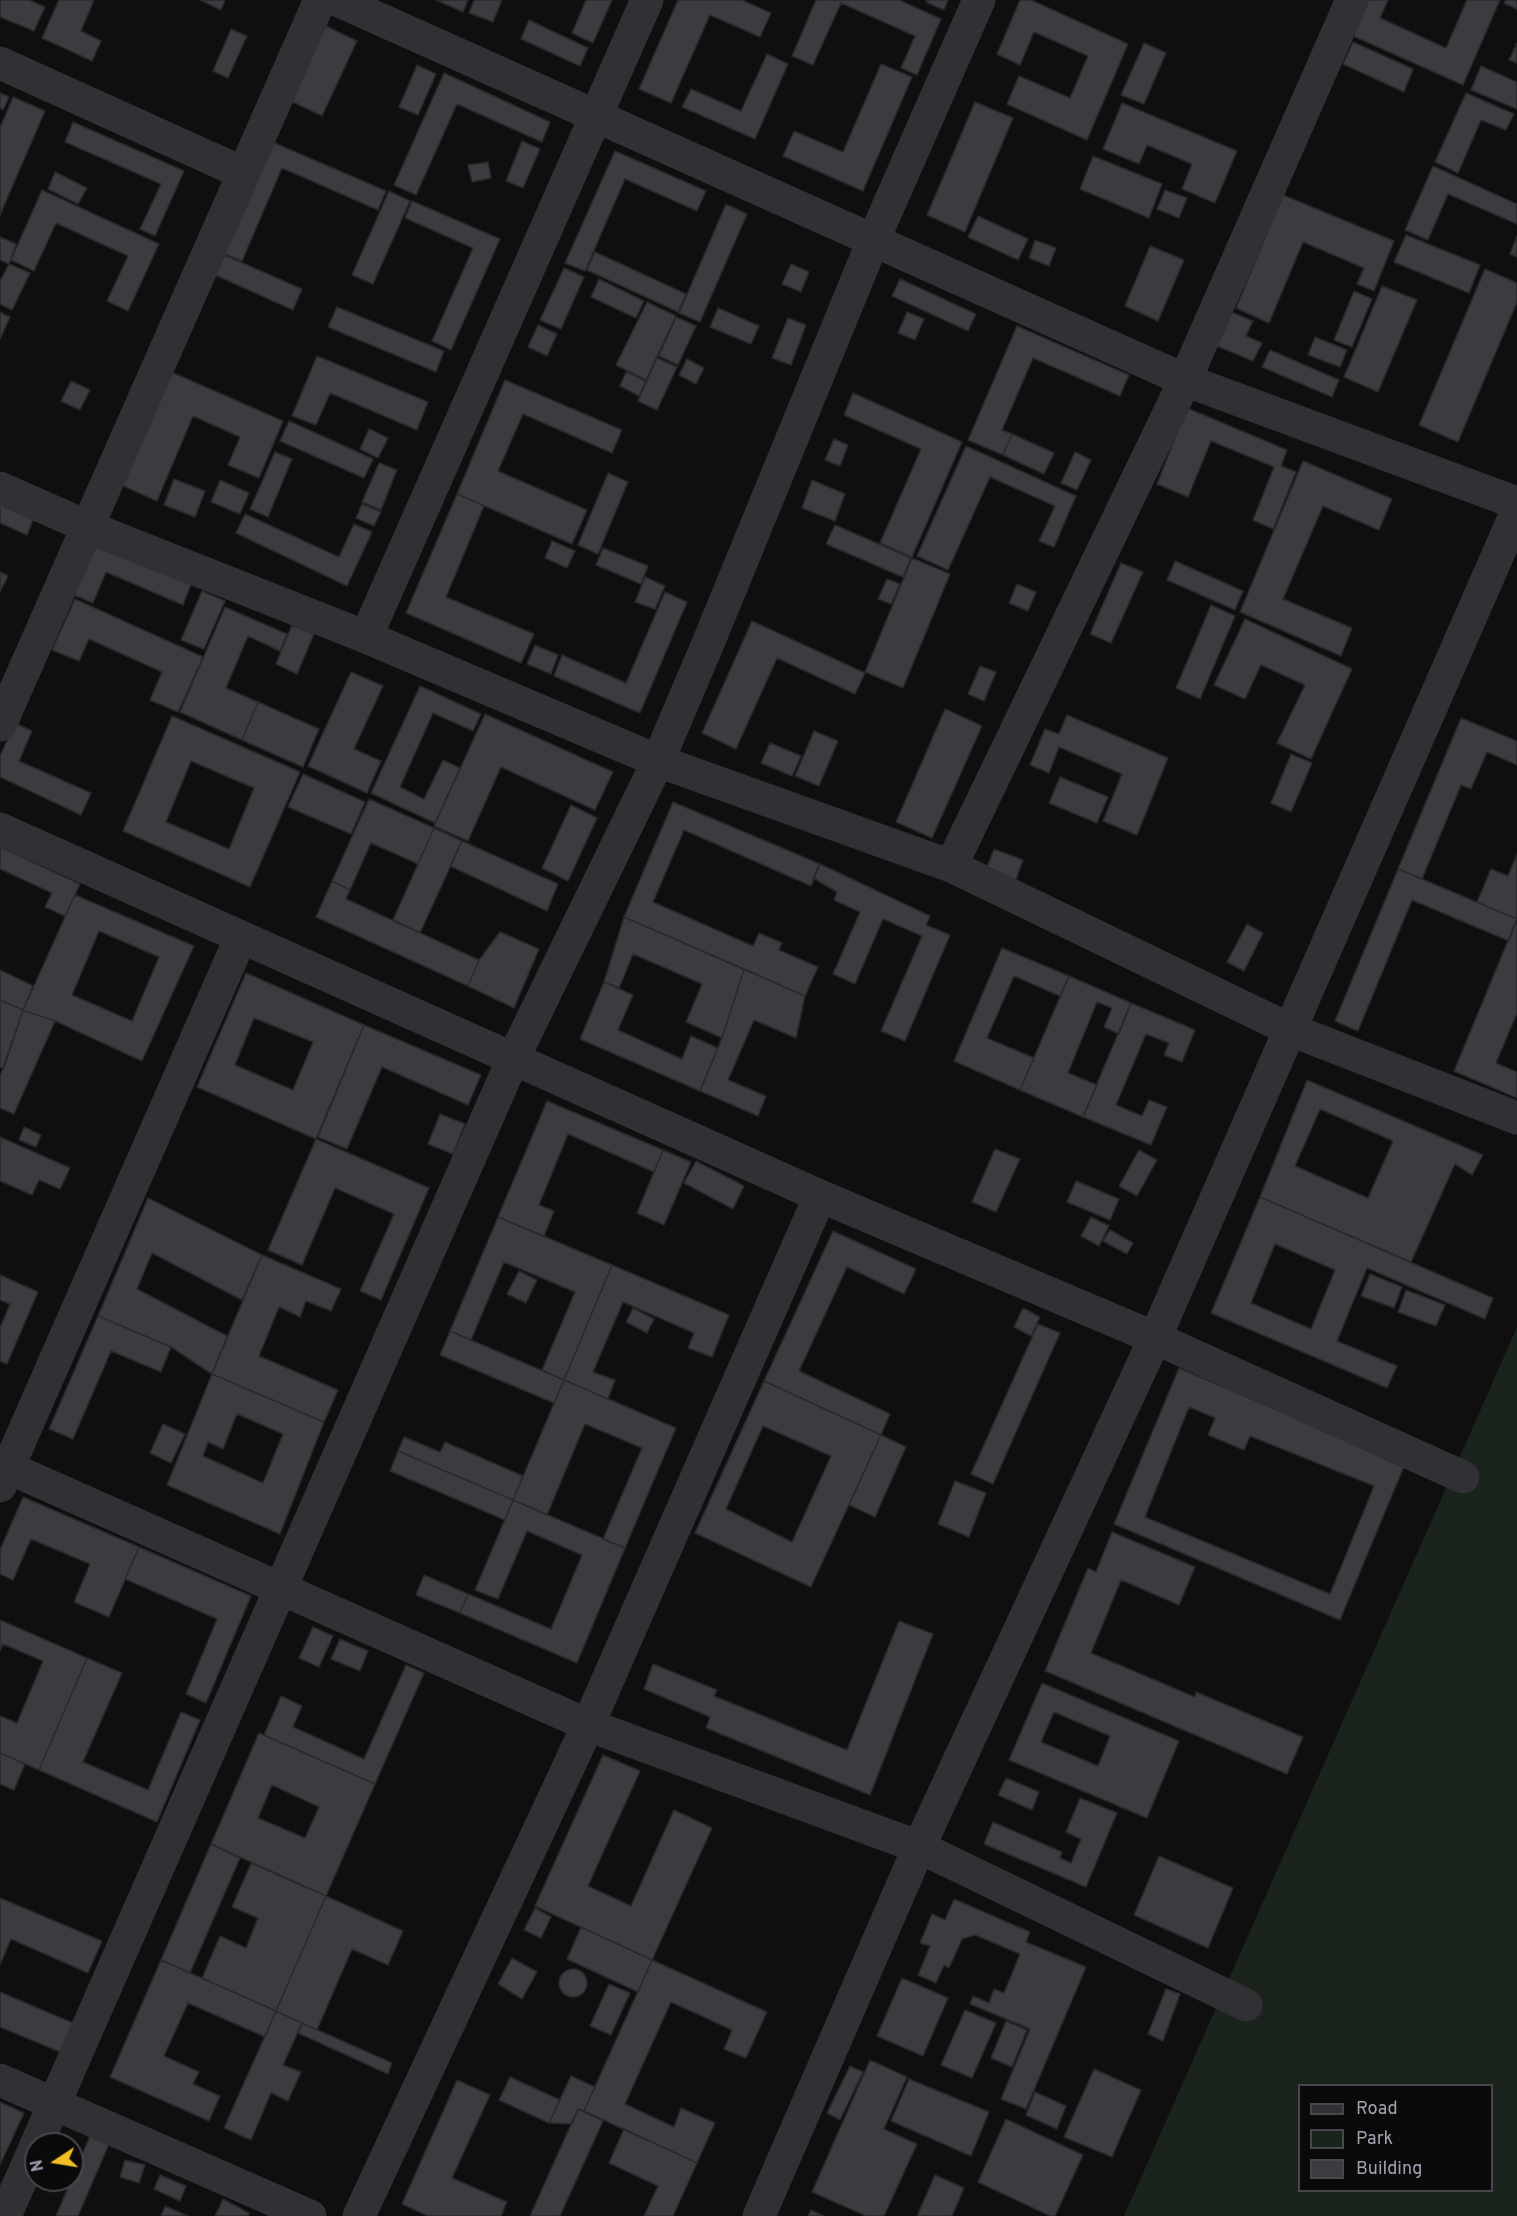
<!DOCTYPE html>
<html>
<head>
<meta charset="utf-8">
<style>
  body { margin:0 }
  #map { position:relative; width:1517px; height:2216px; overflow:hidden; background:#0f0f10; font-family:Overpass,sans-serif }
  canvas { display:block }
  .legend { position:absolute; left:1298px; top:2084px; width:195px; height:108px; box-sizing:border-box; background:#0a0a0b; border:2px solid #46484d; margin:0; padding:8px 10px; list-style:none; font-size:18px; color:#a0a4b1 }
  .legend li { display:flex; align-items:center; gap:12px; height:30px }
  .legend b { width:30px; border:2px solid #46484d }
  .north { position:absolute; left:24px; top:2132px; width:60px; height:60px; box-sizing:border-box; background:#0a0a0b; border:2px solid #46484d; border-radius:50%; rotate:258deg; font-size:16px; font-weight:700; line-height:24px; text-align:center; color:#a0a4b1 }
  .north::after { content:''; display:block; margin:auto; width:21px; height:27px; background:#f2bd25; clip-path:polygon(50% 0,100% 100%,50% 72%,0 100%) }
</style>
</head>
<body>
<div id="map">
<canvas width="1517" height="2216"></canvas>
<ul class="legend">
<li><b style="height:8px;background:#303035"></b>Road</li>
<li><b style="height:16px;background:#1b231d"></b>Park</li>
<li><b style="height:16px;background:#3b3c40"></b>Building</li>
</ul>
<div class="north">N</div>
</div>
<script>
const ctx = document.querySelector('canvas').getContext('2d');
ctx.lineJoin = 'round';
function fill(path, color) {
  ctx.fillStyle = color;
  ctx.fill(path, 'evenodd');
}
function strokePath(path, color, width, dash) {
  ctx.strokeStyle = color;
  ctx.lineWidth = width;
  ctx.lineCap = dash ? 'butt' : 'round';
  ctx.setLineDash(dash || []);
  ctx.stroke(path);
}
fill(new Path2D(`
  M1517,1327V2216H1124L1469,1436ZM1300,2086H1492V2190H1300Z`), '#1b231d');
const building = new Path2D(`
  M0,0H29L45,7L34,31L0,17Z
  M59,0H94L81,31L101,41L92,61L42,38Z
  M200,0H225L221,10Z
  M436,0H468L463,12Z
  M474,0H502L493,22L469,13Z
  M586,0H612L593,43L572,33Z
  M678,0H742L771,13L760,37L710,15L671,103L639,89Z
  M816,0H899L941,19L917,75L901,68L915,36L841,3L813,65L792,56Z
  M927,0H948L944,10L926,2Z
  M1020,0H1031L1128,44L1087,140L1007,104L1019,76L1070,98L1088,56L1034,32L1020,65L997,54Z
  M1367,0H1388L1380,18L1446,48L1467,0H1500L1463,85L1351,35Z
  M1506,0H1517V9L1504,3Z
  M529,20L588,48L580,66L521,39Z
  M324,25L357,41L322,116L289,100Z
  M231,29L247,36L228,78L213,71Z
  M1353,42L1413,69L1404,92L1343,64Z
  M1144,43L1166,53L1144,104L1121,95Z
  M1517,43V63L1509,60Z
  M767,54L788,64L755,139L682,107L691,89L741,111Z
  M881,64L912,77L863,191L783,156L794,131L843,152Z
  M417,65L436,74L418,115L399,107Z
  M1481,66L1517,82V109L1471,90Z
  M444,73L550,122L542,142L457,104L416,195L394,185Z
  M0,93L9,97L3,110L0,108Z
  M1466,93L1514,114L1506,130L1481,120L1458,173L1435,162Z
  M13,97L45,111L0,215V128Z
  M975,102L1013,118L965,232L927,215Z
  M1122,103L1237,151L1215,203L1182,189L1192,164L1147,145L1139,164L1103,149Z
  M73,122L184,171L155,236L140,229L161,184L65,142Z
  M270,141L386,191L378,210L282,168L242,261L223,253Z
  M522,141L540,149L523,188L506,181Z
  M615,151L706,191L697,211L625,179L585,271L565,263Z
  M1093,156L1162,184L1149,218L1080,189Z
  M488,162L491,178L472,182L468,165Z
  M1433,166L1517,204V224L1448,194L1428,240L1405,230Z
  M55,172L87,188L78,204L48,189Z
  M42,190L159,244L128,311L107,301L128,256L56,223L34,271L11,260Z
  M1165,190L1187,198L1179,218L1157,209Z
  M389,191L410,201L373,284L352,275Z
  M1283,195L1394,241L1374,291L1357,284L1364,268L1303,242L1269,323L1236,308Z
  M412,201L500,239L451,350L432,341L473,248L405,218Z
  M726,204L747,214L700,322L679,313Z
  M978,216L1028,239L1018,260L968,237Z
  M1406,235L1480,265L1469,293L1394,262Z
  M1517,236V257L1510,254Z
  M0,237L16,244L9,264L0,260Z
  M1035,240L1056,248L1049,266L1029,258Z
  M1150,246L1184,260L1158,321L1125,306Z
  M595,252L686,294L678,312L587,270Z
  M222,254L302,289L293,310L213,274Z
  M9,264L30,273L12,310L0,304V281Z
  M791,264L809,272L801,292L782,284Z
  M564,268L584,277L561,329L540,320Z
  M1485,269L1517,283V302L1458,442L1419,425Z
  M599,279L644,301L636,318L591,297Z
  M900,279L976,314L968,331L892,296Z
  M1382,286L1417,300L1378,392L1344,377Z
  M1354,291L1372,299L1352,347L1334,340Z
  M647,302L676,316L646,380L616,365Z
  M337,307L444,351L436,372L328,327Z
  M718,308L759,326L751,344L710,327Z
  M0,312L10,317L0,339Z
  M907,312L924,319L915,340L898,333Z
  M1231,312L1253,321L1246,336L1262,343L1253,361L1217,346Z
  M676,317L696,326L678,365L659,356Z
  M788,318L806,325L791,365L772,358Z
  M538,325L557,334L547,356L528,347Z
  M1017,326L1129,375L1120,396L1033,358L1002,430L1012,434L1003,455L968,440Z
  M1315,337L1347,350L1340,367L1308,355Z
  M1270,350L1339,380L1332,397L1262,367Z
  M317,356L428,402L417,430L330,393L316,425L292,416Z
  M657,358L677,367L657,410L638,401Z
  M687,359L704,368L696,384L679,375Z
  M169,371L283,421L259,478L228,465L240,437L193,416L157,501L121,485Z
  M626,372L646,381L639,396L620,386Z
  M505,380L622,430L612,453L523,414L498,471L587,510L572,544L457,494Z
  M71,381L90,390L80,410L61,401Z
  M853,393L962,442L912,557L880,543L921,449L844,415Z
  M1187,408L1287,450L1281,466L1296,472L1273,529L1253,520L1274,467L1211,441L1188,497L1157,484Z
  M289,421L373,459L364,478L280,441Z
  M369,429L388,438L378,458L360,449Z
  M1012,434L1054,453L1044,474L1003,455Z
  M834,439L848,445L840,466L825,460Z
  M966,446L1076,496L1054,547L1039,541L1055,506L990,477L948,570L917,556Z
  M275,452L292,459L268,517L250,509Z
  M1075,452L1091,460L1077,490L1061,483Z
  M1303,461L1392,499L1379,530L1323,506L1283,599L1352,628L1341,656L1240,612Z
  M379,463L397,470L381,510L362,502Z
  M608,473L628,482L598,554L578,545Z
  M174,479L205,491L195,517L164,505Z
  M220,480L249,493L240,514L211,502Z
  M812,480L845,494L835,521L802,508Z
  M457,494L484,506L446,597L534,634L521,663L406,613Z
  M0,499L35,515L27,535L0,523Z
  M362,504L381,512L374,526L356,518Z
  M245,514L339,557L354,524L372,532L347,586L236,533Z
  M835,525L911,558L903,577L826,544Z
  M97,540L192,582L183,605L106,572L93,603L74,595Z
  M552,541L575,551L567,568L545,558Z
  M603,548L648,566L641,584L596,565Z
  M912,558L950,574L903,688L865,672Z
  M1175,561L1243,591L1235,610L1167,580Z
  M1121,563L1143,572L1111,643L1090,634Z
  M0,572L8,576L0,592Z
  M645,577L665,586L655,609L635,602Z
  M887,579L900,584L891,604L878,599Z
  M1017,584L1036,592L1028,611L1009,603Z
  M202,591L225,601L204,649L181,640Z
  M665,592L687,602L640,713L554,676L562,655L626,683Z
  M75,599L203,657L178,712L150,700L162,672L89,639L79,661L52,650Z
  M1211,605L1235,616L1200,699L1176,688Z
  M225,607L287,634L280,651L248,636L226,688L258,702L242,740L180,712Z
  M1245,619L1352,669L1311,759L1277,743L1305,685L1261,665L1245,699L1214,685Z
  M752,621L865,673L855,694L777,658L736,749L702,733Z
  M292,625L314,634L297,674L276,664Z
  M535,645L558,655L551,674L527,664Z
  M980,666L996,672L984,701L968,694Z
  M351,672L383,686L354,749L381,761L367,793L308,766Z
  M420,686L481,714L473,731L433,713L400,787L424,799L443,760L460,768L435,823L371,793Z
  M258,702L319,729L303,767L242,740Z
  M945,709L982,726L932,838L896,822Z
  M485,714L613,772L595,810L501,767L468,841L434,826Z
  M1067,715L1168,758L1137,835L1103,821L1122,774L1059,747L1049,773L1030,765L1045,729L1059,734Z
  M172,716L300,772L250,887L123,831ZM191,761L254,788L229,849L166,822Z
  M1461,718L1517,741V765L1487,752L1471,789L1461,785L1422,879L1398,869Z
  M15,723L32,731L19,761L91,793L81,815L0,777V756Z
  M814,731L838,741L819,786L795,776Z
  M770,743L801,756L792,776L761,763Z
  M1291,754L1312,763L1291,812L1271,803Z
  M303,774L365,802L351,834L288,807Z
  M1060,777L1108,797L1097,823L1049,803Z
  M369,799L434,828L418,864L371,843L350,890L332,881Z
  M673,802L820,864L811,886L684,830L653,902L753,946L759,933L782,943L779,950L818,967L805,996L624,917Z
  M571,805L597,818L568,881L542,868Z
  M434,828L462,841L420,933L393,920Z
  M462,841L558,884L547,911L450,866Z
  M0,847L80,884L65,916L45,907L52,893L0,869Z
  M994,849L1023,860L1014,885L984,875Z
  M1517,854V919L1477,902L1491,869L1508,876Z
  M820,864L930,916L926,925L950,935L905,1041L881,1031L922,936L883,919L855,984L833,974L860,912L834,900L837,892L813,878Z
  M1398,869L1517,919L1509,941L1412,900L1358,1031L1335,1021Z
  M332,881L350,890L346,899L479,960L468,986L316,917Z
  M75,895L194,946L142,1061L55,1021L23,1010ZM99,931L159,957L132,1021L72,995Z
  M624,917L744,969L722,1038L686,1022L702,984L633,954L619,988L604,982Z
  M1517,919V1013L1496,1063L1517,1072V1098L1454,1071Z
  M1247,924L1263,933L1244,971L1227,962Z
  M500,932L539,949L514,1008L468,986L479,960Z
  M1002,948L1069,976L1060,996L1014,976L987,1038L1034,1058L1020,1090L954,1061Z
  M744,969L805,996L796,1038L754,1020L728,1080L766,1096L758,1116L700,1091L722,1038Z
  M0,970L33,986L23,1010L0,1000Z
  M246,973L364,1025L316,1139L197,1087ZM254,1018L313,1042L293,1090L235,1065Z
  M1069,976L1131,1003L1119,1034L1104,1027L1112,1008L1097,1002L1068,1073L1097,1085L1083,1117L1020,1090Z
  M604,982L633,995L618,1030L682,1059L691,1036L718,1048L700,1091L580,1039Z
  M0,1000L23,1010L4,1068L0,1067Z
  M1131,1003L1195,1030L1182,1062L1164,1055L1169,1043L1146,1034L1116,1105L1142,1116L1149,1100L1167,1107L1151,1145L1083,1117Z
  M23,1010L55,1021L14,1114L0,1108V1077Z
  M364,1025L481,1075L468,1105L382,1067L347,1149L318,1137Z
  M1307,1080L1483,1155L1472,1175L1455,1164L1411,1262L1260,1197ZM1320,1109L1393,1141L1368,1198L1295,1166Z
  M547,1101L663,1150L654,1172L568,1134L539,1205L554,1211L544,1236L498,1217Z
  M440,1114L465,1124L453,1154L428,1144Z
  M24,1127L41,1135L36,1147L19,1140Z
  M0,1137L70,1168L60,1189L39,1180L32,1195L0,1181Z
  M316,1139L429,1188L381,1300L360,1291L394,1214L335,1188L302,1265L268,1250Z
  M995,1149L1020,1159L996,1212L972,1202Z
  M663,1150L691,1162L664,1225L637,1213Z
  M1139,1150L1157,1160L1137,1196L1119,1186Z
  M696,1161L744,1186L733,1209L684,1183Z
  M1076,1181L1119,1199L1110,1220L1067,1202Z
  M1260,1197L1493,1298L1485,1319L1367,1268L1337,1341L1397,1366L1387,1388L1211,1313ZM1275,1244L1335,1270L1311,1329L1251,1303Z
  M148,1198L262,1255L242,1300L152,1253L137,1289L227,1336L212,1374L171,1347L98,1316Z
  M498,1217L612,1265L564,1380L542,1370L575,1292L504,1262L471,1340L450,1331Z
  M1091,1217L1109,1226L1099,1246L1081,1236Z
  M1110,1230L1133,1243L1127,1254L1103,1241Z
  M833,1231L916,1269L904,1294L847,1267L799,1371L890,1414L881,1435L764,1381Z
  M262,1255L341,1289L331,1311L306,1301L300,1317L279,1307L259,1356L338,1390L324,1422L212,1374Z
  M612,1265L729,1315L712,1357L688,1348L694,1333L623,1302L593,1372L615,1380L608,1399L564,1380Z
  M519,1271L537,1280L526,1303L507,1294Z
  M1370,1274L1402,1287L1394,1308L1361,1296Z
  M0,1275L38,1292L7,1364L0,1361V1328L10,1304L0,1300Z
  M1406,1290L1445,1305L1436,1326L1398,1312Z
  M633,1308L654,1319L647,1333L626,1322Z
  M1023,1308L1040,1317L1031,1336L1014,1327Z
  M98,1316L171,1347L161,1372L111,1351L73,1439L49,1429Z
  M1038,1324L1060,1333L993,1484L971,1474Z
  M450,1331L564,1380L554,1403L440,1355Z
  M1179,1368L1405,1464L1340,1620L1114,1524ZM1189,1407L1215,1418L1208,1435L1244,1450L1250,1436L1374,1486L1330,1594L1145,1517Z
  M212,1374L324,1422L280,1534L167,1485ZM237,1414L283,1434L263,1483L203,1456L208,1442L223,1449Z
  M564,1380L676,1428L625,1548L603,1539L642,1448L585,1424L547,1515L513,1500Z
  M764,1381L881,1435L811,1587L695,1533ZM763,1426L831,1456L792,1542L726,1509Z
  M163,1424L185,1434L171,1463L150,1453Z
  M881,1435L906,1447L875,1517L849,1505Z
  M404,1437L440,1452L445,1442L523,1476L513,1500L398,1451Z
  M398,1451L513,1500L505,1520L390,1471Z
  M955,1481L986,1493L969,1537L938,1524Z
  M23,1497L139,1547L109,1617L74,1602L90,1564L31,1539L13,1580L0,1574V1550Z
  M513,1500L625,1548L577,1663L460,1613L468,1594L551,1629L582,1555L527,1531L498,1599L475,1590Z
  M1112,1532L1195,1567L1179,1605L1121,1580L1091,1653L1195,1697L1196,1692L1303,1737L1287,1774L1045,1671L1088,1568L1096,1572Z
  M139,1547L251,1596L206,1703L186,1694L217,1619L125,1579Z
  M424,1575L468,1594L460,1613L416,1595Z
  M0,1620L87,1658L39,1770L0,1753V1716L17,1723L43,1661L3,1644L0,1651Z
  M899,1621L933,1634L870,1795L706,1728L710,1717L644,1689L653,1664L717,1690L714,1696L847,1750Z
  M313,1627L333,1636L319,1667L299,1658Z
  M340,1639L368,1651L360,1671L331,1659Z
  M87,1658L122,1673L83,1762L148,1790L181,1712L200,1720L157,1822L39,1770Z
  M406,1665L424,1673L375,1784L264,1735L281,1696L302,1706L293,1727L364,1759Z
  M1042,1683L1179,1741L1147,1818L1009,1760ZM1054,1712L1110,1736L1098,1766L1041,1742Z
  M259,1733L375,1784L326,1896L211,1844ZM272,1785L319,1807L305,1838L258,1818Z
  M0,1753L25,1764L14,1790L0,1784Z
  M603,1755L640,1771L588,1886L631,1906L674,1810L712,1828L652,1960L535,1906Z
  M1006,1778L1039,1792L1032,1810L998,1795Z
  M1080,1798L1117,1813L1086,1887L984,1844L993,1822L1062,1852L1060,1858L1071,1863L1081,1839L1066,1832Z
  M211,1844L240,1858L190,1973L161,1960Z
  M1159,1856L1233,1888L1208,1948L1134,1915Z
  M251,1863L326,1896L276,2011L202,1978L220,1936L246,1948L258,1918L232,1907Z
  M326,1896L403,1931L388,1965L352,1949L317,2030L276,2011Z
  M0,1898L102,1941L88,1973L11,1939L0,1965Z
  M954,1899L1030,1932L1026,1942L1086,1967L1026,2109L1001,2099L1030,2029L970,2004L973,1996L989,2003L994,1989L1004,1993L1020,1954L975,1935L962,1939L949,1968L944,1965L936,1983L918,1975L930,1946L920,1943L932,1914L945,1920Z
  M535,1908L551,1917L541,1938L524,1930Z
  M581,1927L652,1960L638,1992L567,1959Z
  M512,1958L537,1972L522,1999L498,1984Z
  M161,1960L276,2011L265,2037L188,2003L164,2056L199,2072L193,2084L220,2096L209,2121L110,2077Z
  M652,1960L767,2012L746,2058L724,2049L732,2030L671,2002L625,2104L674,2127L681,2108L715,2123L697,2163L584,2111Z
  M559 1983a14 14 0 1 1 28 0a14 14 0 1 1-28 0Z
  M902,1978L948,1998L923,2056L877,2036Z
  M609,1984L630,1993L611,2035L590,2026Z
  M1166,1989L1180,1994L1163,2041L1148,2034Z
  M0,1992L73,2023L60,2052L0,2027Z
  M965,2010L996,2023L972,2078L941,2065Z
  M276,2011L302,2023L283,2065L301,2072L288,2101L271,2093L251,2140L224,2128Z
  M1006,2021L1027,2030L1012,2067L991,2058Z
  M302,2023L392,2063L388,2074L298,2033Z
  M870,2060L907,2077L884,2129L917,2144L884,2216H866L812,2192Z
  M850,2066L863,2072L840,2120L827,2113Z
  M1094,2069L1141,2090L1112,2157L1064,2137Z
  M571,2076L595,2087L584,2111L578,2109L572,2124L549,2123Z
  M510,2077L560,2100L549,2123L499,2100Z
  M909,2079L989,2112L971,2156L891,2121Z
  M457,2080L490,2095L452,2178L507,2202L501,2216H428L402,2204Z
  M1035,2092L1066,2106L1057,2129L1026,2115Z
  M0,2102L24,2113L0,2165Z
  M578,2109L603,2121L560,2216H530Z
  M1006,2119L1083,2155L1055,2216H1050L978,2182Z
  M624,2129L697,2163L673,2216H644L658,2186L609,2163Z
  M90,2136L109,2144L78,2216H56Z
  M125,2160L145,2165L139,2183L120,2177Z
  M160,2175L186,2186L180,2201L154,2189Z
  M935,2175L964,2188L952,2216H917Z
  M223,2199L249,2213L248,2216H215Z
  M165,2206L188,2216H161Z
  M811,2210L824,2216H808Z`);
fill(building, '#3b3c40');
strokePath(building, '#29292c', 1.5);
strokePath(new Path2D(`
  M337,0L1185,380L1517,503
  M0,63L243,173
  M0,488L88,527L366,637L658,761L951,866L1291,1030L1517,1118
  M366,637L647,0
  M0,725L320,0
  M0,829L820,1196L1155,1338L1463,1477
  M951,866L1185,380L1352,0
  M0,1464L588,1725L919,1847L1246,2005
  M0,1486L241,937
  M0,2080L310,2216
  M5,2216L513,1059L658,761L709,641L873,241L979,0
  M359,2216L588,1725L820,1196`), '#303035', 33);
strokePath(new Path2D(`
  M759,2216L919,1847L1155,1338L1517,511`), '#303035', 33);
</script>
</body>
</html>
